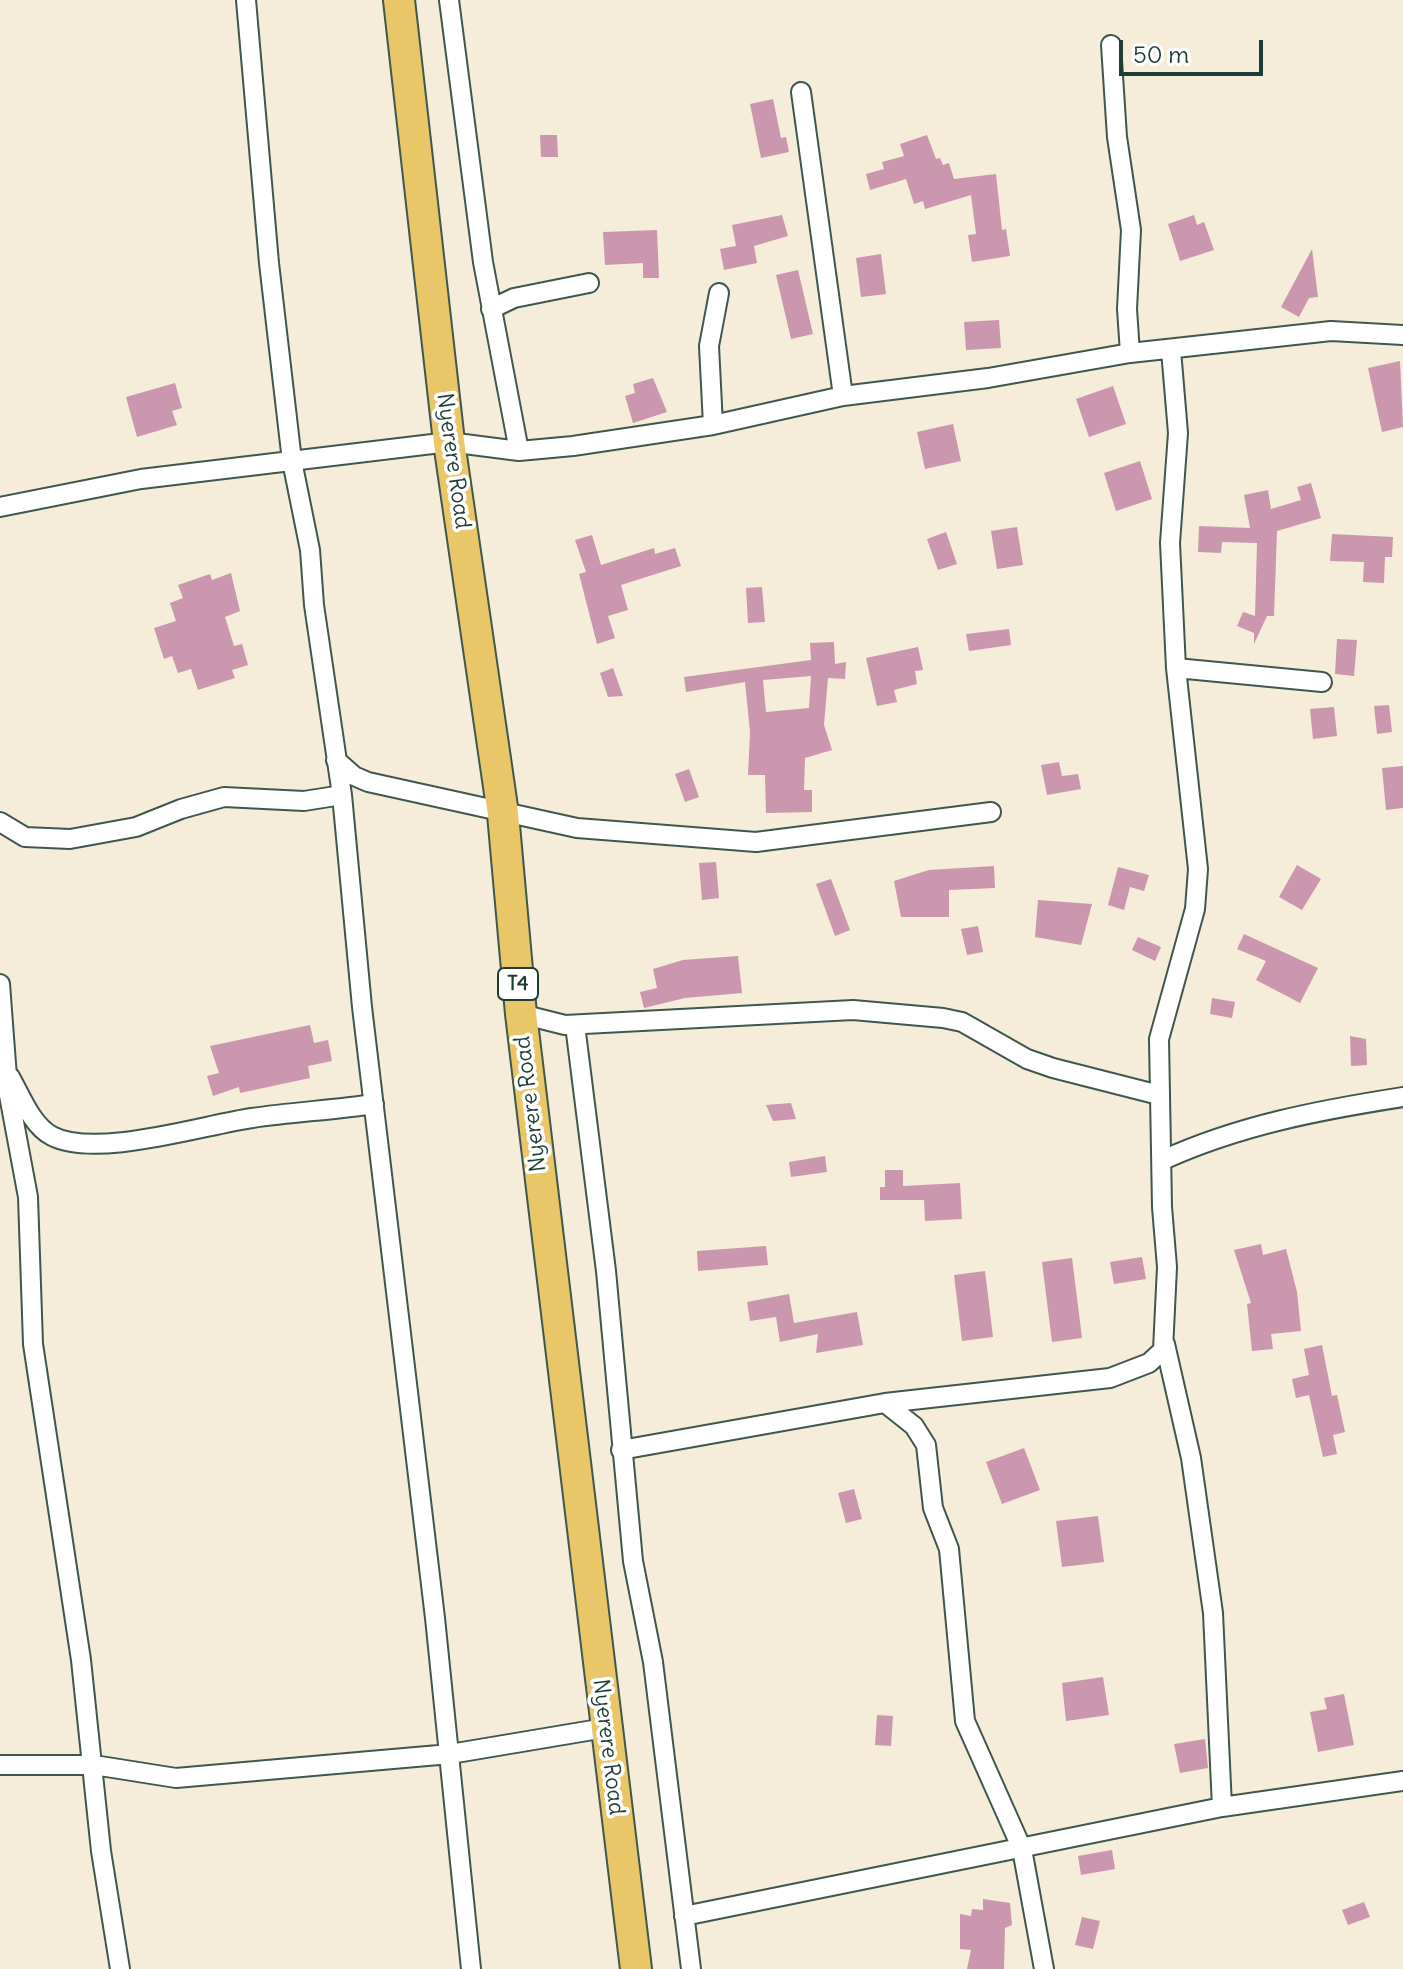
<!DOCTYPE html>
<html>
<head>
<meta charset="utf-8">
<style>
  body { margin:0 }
  #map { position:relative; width:1403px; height:1969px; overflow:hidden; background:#f5ecd9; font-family:Delius,sans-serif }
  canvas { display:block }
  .scale { position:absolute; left:1119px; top:40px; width:144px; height:36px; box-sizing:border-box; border:4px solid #1f3d34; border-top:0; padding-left:10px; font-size:24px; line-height:28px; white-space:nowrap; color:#1f3d34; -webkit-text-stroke:6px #fff; paint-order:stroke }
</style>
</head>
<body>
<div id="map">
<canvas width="1403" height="1969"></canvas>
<div class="scale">50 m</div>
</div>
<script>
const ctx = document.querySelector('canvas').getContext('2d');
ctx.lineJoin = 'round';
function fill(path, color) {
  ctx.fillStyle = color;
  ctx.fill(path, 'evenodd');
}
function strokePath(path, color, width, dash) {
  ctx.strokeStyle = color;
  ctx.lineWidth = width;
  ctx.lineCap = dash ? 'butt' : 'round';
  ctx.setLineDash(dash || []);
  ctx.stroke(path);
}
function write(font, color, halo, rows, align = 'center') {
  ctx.font = font + ' Delius,sans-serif';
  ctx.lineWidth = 7;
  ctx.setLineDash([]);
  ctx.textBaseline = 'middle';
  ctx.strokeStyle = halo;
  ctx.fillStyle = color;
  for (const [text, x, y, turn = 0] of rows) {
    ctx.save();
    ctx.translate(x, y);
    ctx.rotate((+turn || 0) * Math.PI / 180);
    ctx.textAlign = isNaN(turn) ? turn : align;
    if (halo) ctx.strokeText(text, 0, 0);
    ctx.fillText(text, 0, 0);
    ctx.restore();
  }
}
fill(new Path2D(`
  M773,99L781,138L786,137L789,152L761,158L750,104Z
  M540,135H557L558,157H541Z
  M927,135L936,159L940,158L943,165L949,163L954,179L996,174L1002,230L1006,229L1010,256L972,262L968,235L976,234L971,195L925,209L923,201L914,204L906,179L870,190L866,174L884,169L882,162L904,156L900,144Z
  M782,215L788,236L754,246L757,263L724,270L720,249L736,246L732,225Z
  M1194,215L1197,225L1204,222L1214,250L1180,261L1168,224Z
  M657,230L659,278H643V263L605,265L603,232Z
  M1312,249L1318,297L1309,298L1299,317L1281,307Z
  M881,254L886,294L861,297L856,258Z
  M798,270L813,334L791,339L776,275Z
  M999,320L1001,348L966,350L964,322Z
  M1400,361L1403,427L1382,432L1368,368Z
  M653,378L667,412L633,423L625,396L635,393L633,384Z
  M175,383L182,408L172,411L177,425L137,437L126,397Z
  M1113,386L1126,424L1089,437L1076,399Z
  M953,424L961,461L925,469L917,432Z
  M1140,461L1152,499L1116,511L1104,473Z
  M1311,483L1321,518L1277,531L1274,616H1267L1254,644V633L1237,626L1243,612L1255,616L1257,543L1222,542L1221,553L1198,552L1199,526L1250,528L1244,495L1268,490L1271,509L1301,500L1297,487Z
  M1017,527L1023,565L997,569L991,531Z
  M946,532L957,564L938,570L927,539Z
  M1332,534L1393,537L1392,557H1385L1384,583L1363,582L1364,562L1330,561Z
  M592,535L601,565L654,548L655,554L675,548L681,566L621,585L628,610L608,616L615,638L597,644L579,574L586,572L575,540Z
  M231,573L240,611L225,617L234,646L242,644L248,665L232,670L235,678L198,690L191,669L178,673L172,656L164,659L154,628L176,621L170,603L183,598L178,585L210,574L212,580Z
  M762,587L765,622L748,623L746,588Z
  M1009,629L1011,645L969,651L966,634Z
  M1337,639L1357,640L1354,676L1335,674Z
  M834,642L835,664L846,662L845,679L828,678L824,725L832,750L805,758L804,790H812V812L766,813L765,775H748L750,732L745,682L686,692L684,677L811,660L810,643ZM811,676L809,708L766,712L763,680Z
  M918,647L923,670L915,671L917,684L894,690L897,702L877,706L866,658Z
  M613,668L623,696L608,697L600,673Z
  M1389,705L1392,732L1377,734L1374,706Z
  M1334,707L1337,736L1313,739L1310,709Z
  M1059,762L1062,776L1078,774L1081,789L1047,795L1041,765Z
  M1403,766V808L1386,810L1382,768Z
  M689,769L699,797L685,802L675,774Z
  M716,862L719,898L702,900L699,863Z
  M1297,865L1321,879L1302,910L1279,897Z
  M994,866L995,888L949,890V917H901L894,881L929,870Z
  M1118,867L1149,875L1144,891L1130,887L1124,910L1108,905Z
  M831,879L850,930L835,936L816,884Z
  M1038,900L1092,904L1081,945L1035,937Z
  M978,926L983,952L967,955L961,929Z
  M1244,934L1318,968L1300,1003L1256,980L1266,961L1237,949Z
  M1138,937L1161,947L1155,961L1132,950Z
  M738,956L742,993L685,998L644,1008L640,992L657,988L653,969L683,960Z
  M1212,998L1235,1002L1232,1018L1210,1014Z
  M310,1025L314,1043L328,1040L332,1061L308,1066L310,1078L240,1093L239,1087L213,1096L207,1076L219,1073L210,1046Z
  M1350,1036L1366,1039L1367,1065L1351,1066Z
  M791,1103L796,1119L773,1121L766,1105Z
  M825,1156L827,1172L791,1177L789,1162Z
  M885,1170H903V1186L960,1183L962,1219L925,1221L924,1200H880V1187H885Z
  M1261,1244L1263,1255L1286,1249L1297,1292L1301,1331L1271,1334L1273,1349L1252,1351L1247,1304L1251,1303L1234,1250Z
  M766,1246L768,1265L698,1271L697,1251Z
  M1142,1257L1146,1279L1114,1284L1110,1262Z
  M1072,1258L1082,1338L1052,1342L1042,1262Z
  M985,1271L993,1337L962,1341L954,1275Z
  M789,1294L794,1323L857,1312L863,1345L816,1353L818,1334L780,1342L776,1317L750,1321L747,1302Z
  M1322,1345L1332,1396L1337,1395L1345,1432L1333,1435L1337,1454L1323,1457L1309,1395L1296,1398L1292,1379L1309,1375L1304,1349Z
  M1024,1448L1040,1490L1002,1504L986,1462Z
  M854,1489L862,1519L846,1523L838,1493Z
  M1098,1516L1104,1562L1062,1567L1056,1521Z
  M1103,1677L1109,1715L1066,1721L1062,1683Z
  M1344,1694L1354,1745L1318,1752L1310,1712L1327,1709L1324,1698Z
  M877,1715L893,1716L891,1746L875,1745Z
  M1205,1739L1208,1768L1180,1773L1174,1744Z
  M1112,1850L1115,1869L1081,1875L1078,1856Z
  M983,1899L1010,1903L1012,1925L1005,1928L1004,1969H967L971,1950L960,1949V1914L971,1916L972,1909L983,1910Z
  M1364,1902L1370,1917L1348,1925L1342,1910Z
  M1082,1917L1100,1921L1093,1949L1075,1945Z`), '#ca97ae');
const minor = new Path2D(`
  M246,0L269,263L292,461L310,550L314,605L342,795L362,1007L435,1618L471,1969
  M449,0L483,262L519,451
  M1111,45L1117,137L1131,230L1127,309L1130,353
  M801,92L843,396
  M491,309L514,298L589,283
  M713,425L709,346L719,293
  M0,507L141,479L449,442L519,451L573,446L713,425L843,396L988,378L1130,353L1331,331L1403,335
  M1176,668L1322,682
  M336,760L354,776L368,782L577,828L756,842L991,812
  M0,822L25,837L70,839L136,827L181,809L224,797L304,801L342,795
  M0,984L8,1090L28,1197L33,1344L81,1660L101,1851L120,1969
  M521,1014L565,1025L853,1010L943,1018L962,1022L1027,1059L1053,1068L1159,1095
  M575,1025L606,1271L633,1561L653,1662L691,1969
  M10,1077C21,1096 32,1126 52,1136C96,1159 203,1125 252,1118C293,1112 334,1110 374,1104
  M1163,1160C1240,1125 1320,1110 1403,1097
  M1165,1344L1191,1458L1213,1613L1222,1807
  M885,1403L914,1426L926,1445L933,1508L949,1549L965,1721L1022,1849L1044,1969
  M621,1450L885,1403L1110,1378L1149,1363L1163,1350L1167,1267L1162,1207L1159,1039L1195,909L1198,869L1176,668L1170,543L1178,433L1171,350
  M0,1765H94L176,1778L450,1754L605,1728
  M684,1916L1222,1807L1403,1781`);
const trunk = new Path2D(`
  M399,0L449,442L503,814L521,1014L636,1969`);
strokePath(minor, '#3f574d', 22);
strokePath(trunk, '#3f574d', 34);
strokePath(minor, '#fff', 18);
strokePath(trunk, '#e9c769', 30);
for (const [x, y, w] of [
  [518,984,40]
]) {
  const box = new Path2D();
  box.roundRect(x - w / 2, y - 16, w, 32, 6);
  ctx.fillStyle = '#fff';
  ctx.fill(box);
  strokePath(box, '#1f3d34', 2);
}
write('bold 20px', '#1f3d34', null, [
  ["T4",518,984]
]);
write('22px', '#1f3d34', '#fff', [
  ["Nyerere Road",453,461,82],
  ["Nyerere Road",531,1104,-97],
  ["Nyerere Road",608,1747,83]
]);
</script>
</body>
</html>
